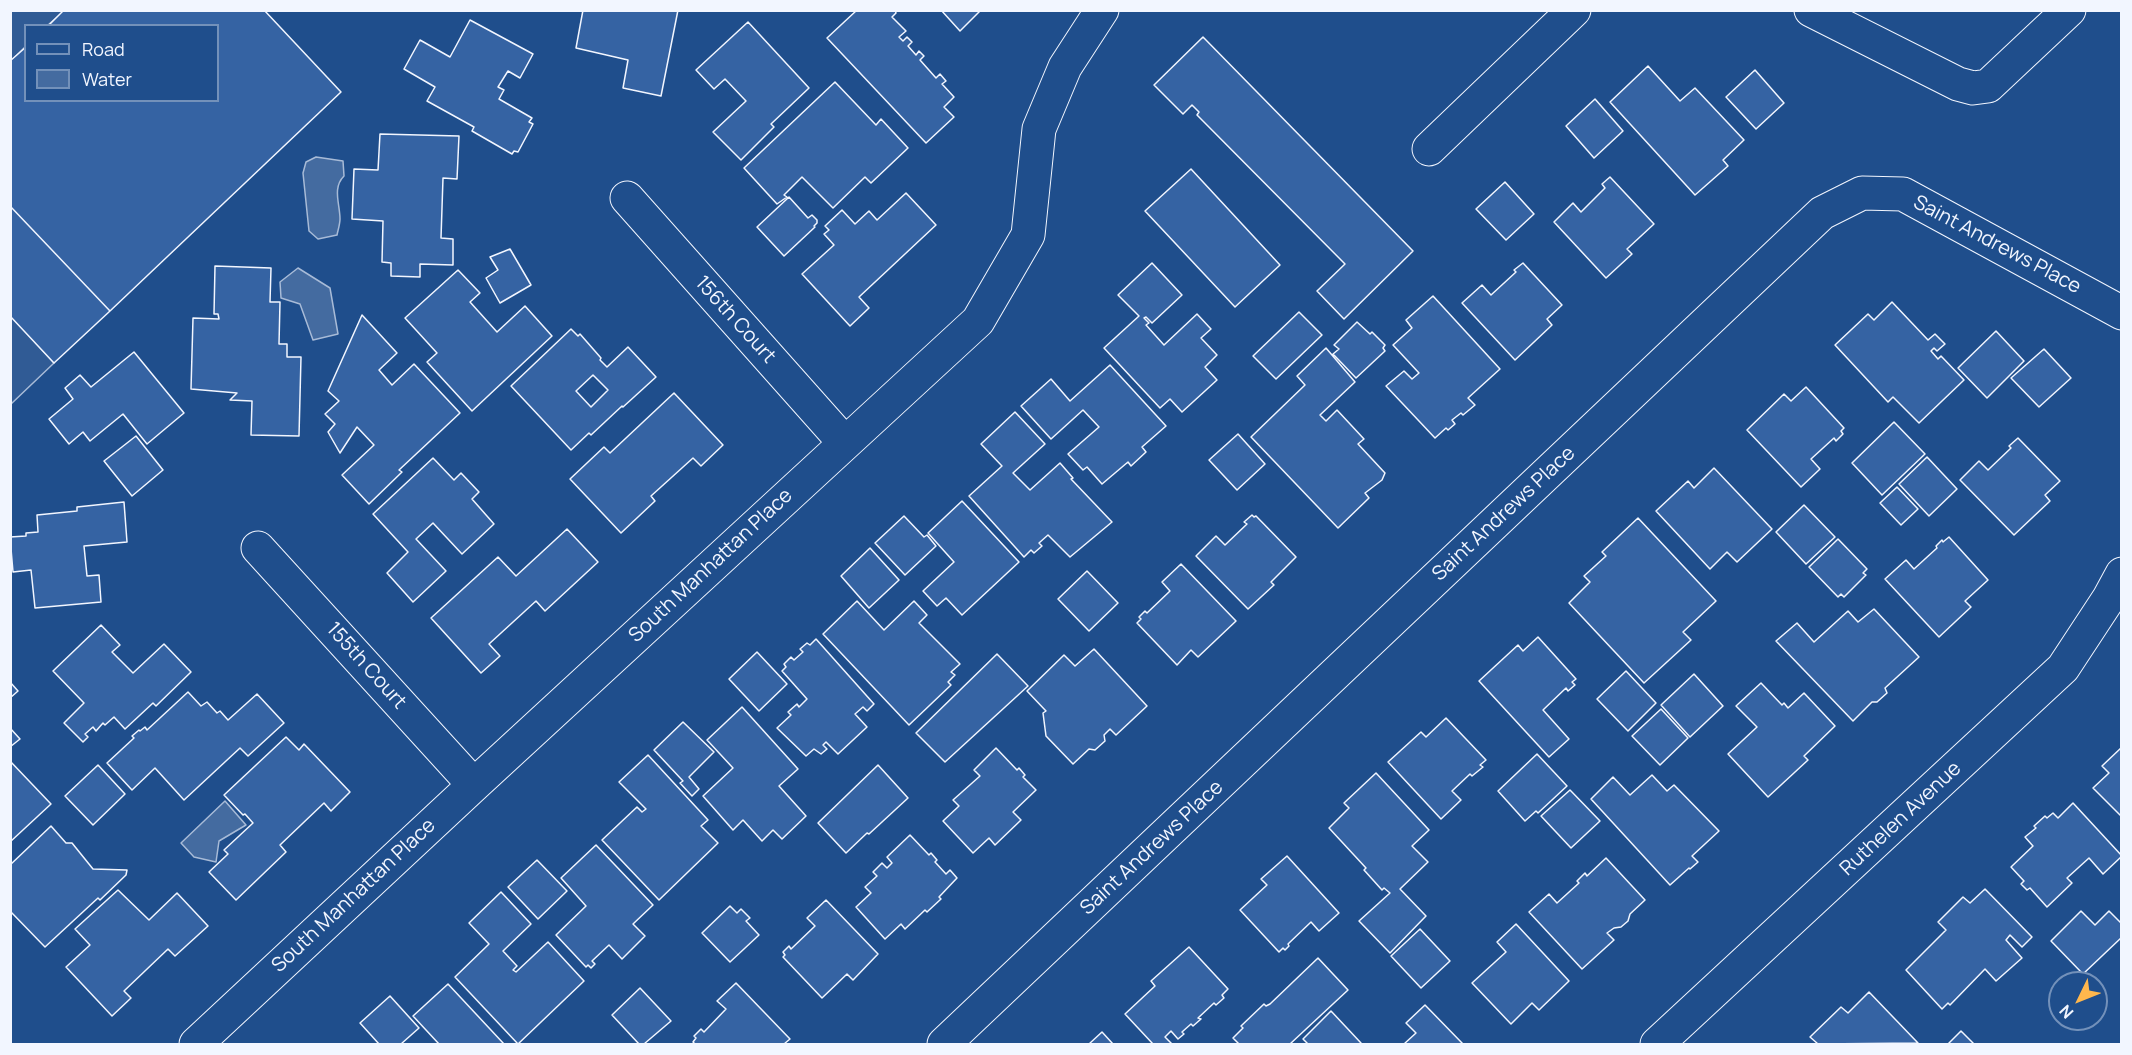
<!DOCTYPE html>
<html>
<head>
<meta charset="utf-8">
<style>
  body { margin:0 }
  #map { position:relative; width:2132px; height:1055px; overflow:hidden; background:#1f4e8c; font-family:Manrope,sans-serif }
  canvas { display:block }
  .frame { position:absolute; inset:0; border:12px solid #f2f6ff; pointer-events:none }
  .legend { position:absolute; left:24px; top:24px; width:195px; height:78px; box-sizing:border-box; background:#1f4e8c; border:2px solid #7391ba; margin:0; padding:8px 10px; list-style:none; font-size:18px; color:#f2f6ff }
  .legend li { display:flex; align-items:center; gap:12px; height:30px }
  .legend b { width:30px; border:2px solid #7391ba }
  .north { position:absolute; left:2048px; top:971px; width:60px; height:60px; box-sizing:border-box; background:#1f4e8c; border:2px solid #7391ba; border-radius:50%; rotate:227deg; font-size:16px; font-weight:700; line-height:24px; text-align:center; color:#f2f6ff }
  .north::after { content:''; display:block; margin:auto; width:21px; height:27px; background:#ffb74d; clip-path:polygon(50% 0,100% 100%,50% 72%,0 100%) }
</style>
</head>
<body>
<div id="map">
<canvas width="2132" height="1055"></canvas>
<div class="frame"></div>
<ul class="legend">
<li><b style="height:8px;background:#1f4e8c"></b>Road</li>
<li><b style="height:16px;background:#446ba0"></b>Water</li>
</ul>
<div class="north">N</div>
</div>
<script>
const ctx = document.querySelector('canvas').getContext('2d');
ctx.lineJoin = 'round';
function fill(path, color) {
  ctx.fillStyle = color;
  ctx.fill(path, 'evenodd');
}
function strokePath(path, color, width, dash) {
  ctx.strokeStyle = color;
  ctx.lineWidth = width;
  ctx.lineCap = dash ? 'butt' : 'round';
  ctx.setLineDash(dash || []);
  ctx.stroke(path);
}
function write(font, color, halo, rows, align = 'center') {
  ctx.font = font + ' Manrope,sans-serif';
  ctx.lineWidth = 4.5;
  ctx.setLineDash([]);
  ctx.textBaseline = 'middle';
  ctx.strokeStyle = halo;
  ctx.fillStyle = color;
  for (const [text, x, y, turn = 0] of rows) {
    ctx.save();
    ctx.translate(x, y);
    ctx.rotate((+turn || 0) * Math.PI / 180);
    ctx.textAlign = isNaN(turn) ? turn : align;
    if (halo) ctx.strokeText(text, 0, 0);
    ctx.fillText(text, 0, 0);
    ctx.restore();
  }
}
const built = new Path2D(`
  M11,11H64L48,25L26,26L25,47L11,61Z
  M11,316L54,363L11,404Z`);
fill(built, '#305b95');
strokePath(built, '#a8bbd7', 1.5);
const water = new Path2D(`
  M316,157L343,161L344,176C332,188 340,204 340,219C340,224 338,230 337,235L318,239L309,231L303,173L306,162Z
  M298,268L330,288L338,334L313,340L300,304L281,298L280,282Z
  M225,801L246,825L219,841L216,862L194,857L181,843Z`);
fill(water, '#446ba0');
strokePath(water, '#a8bbd7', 1.5);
const building = new Path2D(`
  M64,10H264L341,92L110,311L10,206V61L26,47V100H218V26H48Z
  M583,10H678L661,96L623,88L628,60L576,48Z
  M857,10H895L896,13L892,17L906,31L899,37L903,41L907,37L912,42L908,46L916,55L919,51L924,56L920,60L936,78L940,74L946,81L942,84L954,97L944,107L954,117L926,143L827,38Z
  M941,10H981L960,31Z
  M470,20L533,54L520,78L508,71L498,87L504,90L499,99L532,118L529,122L533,124L518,152L514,151L512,154L472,131L474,127L427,101L435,87L404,69L420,40L450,57Z
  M748,22L809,88L771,124L774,127L741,160L713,132L746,101L725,79L714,89L696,70Z
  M1203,37L1413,251L1344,319L1317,291L1345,264L1197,115L1199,112L1192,105L1183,114L1154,85Z
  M1648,66L1680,101L1695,88L1744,140L1723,160L1728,166L1695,195L1610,102Z
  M1755,70L1784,103L1756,129L1726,97Z
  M835,82L876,125L881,119L908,148L871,183L865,177L833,208L802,177L784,195L787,197L777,204L744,168Z
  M1595,99L1623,131L1594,158L1566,126Z
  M380,134L459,136L457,179L443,178L441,238L453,239V265L420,264V277L391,276V263L382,262L383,221L352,219L354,169L378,170Z
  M1191,169L1280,265L1235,307L1145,211Z
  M1610,177L1654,224L1627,249L1632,254L1606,278L1554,222L1573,203L1581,212L1605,188L1602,184Z
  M1505,182L1534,214L1506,240L1476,209Z
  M906,193L936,225L859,297L869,308L850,326L802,274L834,245L824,234L829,230L825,226L842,210L855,224L869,211L877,220Z
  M789,197L808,218L812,215L817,220V223L814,226L815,227L784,256L757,227Z
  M10,206L110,311L54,363L10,316Z
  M510,249L531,285L500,303L486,278L498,270L490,257Z
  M1152,263L1182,295L1152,323L1146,317L1144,318L1149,323L1146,325L1164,345L1197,314L1211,329L1201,338L1217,355L1205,367L1217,380L1182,412L1170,399L1160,408L1104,348L1139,316L1118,295Z
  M1523,263L1562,305L1547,319L1552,325L1515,360L1462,303L1482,285L1491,295L1516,272L1514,270Z
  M215,266L271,268L270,302H280L279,344H287V357H301L299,436L251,435L252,401L230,400L237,393L191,389L193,318L219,319L218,314H214Z
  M458,270L480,293L470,302L497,332L525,306L552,336L472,411L427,362L437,353L405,318Z
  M1433,296L1500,369L1468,398L1475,405L1463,415L1461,413L1452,420L1455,424L1448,430L1446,428L1435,438L1386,386L1404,371L1412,379L1419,373L1393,345L1412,328L1406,320Z
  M1892,302L1928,340L1935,334L1945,344L1937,351L1934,348L1931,351L1938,359L1941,356L1964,380L1919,423L1893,397L1888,402L1835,345L1868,314L1874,320Z
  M1299,312L1322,335L1276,379L1253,356Z
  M362,315L397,353L379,370L392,385L414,364L460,413L399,470L402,472L369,504L342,475L374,445L357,427L340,453L328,432L335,424L325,414L339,401L328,391Z
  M1357,322L1370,334L1372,332L1385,345L1383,348L1385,351L1356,378L1333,354L1339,349L1334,345Z
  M571,329L578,336L580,334L601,358L600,360L607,367L628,347L656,377L623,407L622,406L591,435L589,433L571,450L511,386ZM593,375L608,390L591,407L576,391Z
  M1996,331L2024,361L1987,398L1958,368Z
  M1326,348L1355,382L1320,415L1326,421L1337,410L1364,439L1358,444L1385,473L1382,480L1365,493L1369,498L1338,528L1251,437L1305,385L1297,376Z
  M2044,349L2071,378L2039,407L2011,378Z
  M134,352L184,413L147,444L123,414L90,441L83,432L69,444L49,419L73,399L65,388L80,375L91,387Z
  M1110,365L1166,426L1142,447L1146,452L1131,466L1128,462L1102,484L1087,467L1083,470L1068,454L1099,427L1083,410L1051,439L1021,406L1051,379L1070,401Z
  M1806,387L1844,428L1841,431L1843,434L1836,441L1834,438L1811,459L1820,469L1801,487L1747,430L1784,394L1791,401Z
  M674,393L723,445L701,466L693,458L651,496L655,501L621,533L570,479L604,447L610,453Z
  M1015,412L1045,444L1013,473L1030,490L1060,463L1073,478L1071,479L1112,522L1070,557L1048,535L1039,543L1042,546L1034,553L1031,550L1024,557L969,496L1002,466L981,444Z
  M1894,422L1925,454L1882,495L1852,463Z
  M1238,434L1265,464L1237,490L1209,460Z
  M136,436L163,470L132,496L104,461Z
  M2018,438L2060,481L2045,495L2050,501L2014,535L1960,480L1979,461L1988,470L2011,448L2009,446Z
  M1927,457L1957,489L1929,516L1899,484Z
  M433,458L454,480L461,473L479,492L472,499L494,524L462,554L433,523L416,539L446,571L413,602L387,573L408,552L373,514Z
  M1714,468L1772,529L1737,562L1727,552L1710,569L1656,511L1688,481L1694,488Z
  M1897,487L1918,509L1901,525L1880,503Z
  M962,501L1019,562L962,615L946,598L937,606L923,591L954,562L928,533Z
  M124,502L127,542L84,546L87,576L99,575L101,602L35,608L31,570L13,572L10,537L26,536V533L38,532L37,515L77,511V507Z
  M1804,505L1835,537L1806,564L1776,532Z
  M1252,515L1254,517L1256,516L1296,557L1271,582L1274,585L1248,609L1196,556L1216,536L1225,545L1247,524L1244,522Z
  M904,516L924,537L927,535L936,546L905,575L875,543Z
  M1638,518L1716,601L1683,632L1691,640L1644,683L1569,603L1590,582L1584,576L1606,556L1602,552Z
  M567,529L598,562L545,611L536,601L489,644L500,656L481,673L431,618L498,557L516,576Z
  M1949,537L1988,580L1965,601L1971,607L1939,637L1885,579L1906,560L1914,569L1937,548L1936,546L1942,540L1943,542Z
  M1838,539L1867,569L1863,573L1866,575L1844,597L1841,594L1838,597L1809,567Z
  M870,548L899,580L869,608L841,576Z
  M1181,564L1236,621L1198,657L1191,650L1177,665L1137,623L1141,619L1139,617L1145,611L1147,613L1170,591L1162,582Z
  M1087,571L1118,603L1089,631L1058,599Z
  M857,601L884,630L914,601L927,615L919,623L960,664L951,672L955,675L948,682L951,685L909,725L823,634Z
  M1874,609L1919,657L1885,688L1887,693L1877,702H1872L1853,721L1776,641L1797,623L1814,642L1848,611L1858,622Z
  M101,625L120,645L112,652L133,673L164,644L191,672L156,706L153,703L125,729L114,717L105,725L103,723L96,731L93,727L85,734L88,737L83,742L64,723L84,703L53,671Z
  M1538,637L1576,679L1572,682L1575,685L1568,691L1566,688L1543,710L1569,739L1549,757L1479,681L1518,645L1523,651Z
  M816,639L874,704L867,711L863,707L855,714L867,727L838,754L826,742L823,745L827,749L821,754L814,749L806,756L777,728L791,715L788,712L797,704L799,707L807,699L782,671L786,667L784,664L791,657L794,660L803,652L800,649L807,643L810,645Z
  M1094,649L1147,706L1116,735L1110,729L1104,735L1105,741L1095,750L1089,749L1073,764L1046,736L1043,713L1046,711L1027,691L1064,655L1075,666Z
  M757,652L787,684L759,711L729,679Z
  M997,654L1028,686L945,762L916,733Z
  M1626,671L1656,703L1628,731L1597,699Z
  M1694,674L1723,706L1690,737L1661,705Z
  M10,682L18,691L10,698Z
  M1761,683L1782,705L1784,703L1788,708L1804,693L1835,726L1804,756L1808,760L1768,797L1728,754L1757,727L1736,706Z
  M188,692L201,706L207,702L217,713L220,711L228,720L257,694L284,723L248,756L240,748L184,800L155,768L132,790L107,763L134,738L132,736L139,730L140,731L145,727L147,730Z
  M742,707L798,769L779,786L806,816L782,839L773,830L762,841L743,820L733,830L703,796L733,768L707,740Z
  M1661,709L1688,738L1660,765L1632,736Z
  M1446,718L1486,760L1480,765L1483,767L1472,776L1470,774L1452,791L1461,800L1441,819L1388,762L1421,732L1426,737Z
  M683,722L714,752L689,777L699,789L692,796L680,783L683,781L654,750Z
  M10,728L20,739L10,747Z
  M286,737L299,750L304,744L350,792L331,811L324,803L280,845L286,852L236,900L209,872L228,854L224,850L253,823L245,814L243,815L224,795Z
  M2122,747V817L2093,788L2109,773L2102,766Z
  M996,748L1017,770L1019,768L1025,775L1023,777L1036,790L1013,812L1021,820L995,845L989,838L973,853L943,821L959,806L953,800L980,776L974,770Z
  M1537,754L1567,786L1538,813L1536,811L1525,821L1498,791Z
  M648,755L708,820L701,826L718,843L659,900L602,840L637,807L642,812L646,809L619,782Z
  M10,761L51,804L10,842Z
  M98,765L125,794L93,825L65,796Z
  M878,765L908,798L869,834L867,833L846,853L818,823Z
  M1376,773L1429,830L1412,846L1428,862L1400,889L1426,916L1390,953L1359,921L1390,893L1384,888L1382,890L1364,870L1366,868L1329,828L1349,808L1344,803Z
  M1652,775L1667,791L1674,785L1719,831L1692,856L1698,862L1690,869L1689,868L1670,885L1591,799L1613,777L1630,795Z
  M1570,790L1600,821L1571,848L1541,816Z
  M2073,803L2122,856L2103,874L2089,858L2067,878L2072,883L2047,907L2030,888L2027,890L2021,884L2024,881L2011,867L2033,846L2025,837L2036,828L2034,826L2045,816L2047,818L2053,813L2058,818Z
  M51,826L66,843H72L93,869L127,870L126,875L100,900L98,898L45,947L10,911V865Z
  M910,835L929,855L931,853L937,860L935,862L946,874L950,870L957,878L939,897L941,899L927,912L925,910L905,929L901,924L885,939L856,907L871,893L865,887L877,876L873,872L882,863L887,868L892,863L887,857Z
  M596,845L653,905L633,924L645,936L622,959L609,945L592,961L595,964L591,968L588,965L586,967L556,935L586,906L561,878Z
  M1287,856L1339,913L1319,931L1311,922L1288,944L1289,946L1285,950L1283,948L1279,952L1240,910L1267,885L1261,879Z
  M1606,858L1645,900L1630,914L1628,921L1621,927L1614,928L1607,933L1614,940L1582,969L1529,912L1549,894L1557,903L1579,883L1577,881L1585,873L1587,876Z
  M537,860L567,891L538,919L508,887Z
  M1985,889L2032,937L2022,947L2010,935L2006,940L2022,958L1996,981L1985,969L1950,1005L1948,1003L1942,1009L1906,970L1946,930L1938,922L1963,897L1970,903Z
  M118,890L149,920L177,893L208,926L175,956L168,949L124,991L131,998L112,1016L66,967L90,945L75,929Z
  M501,892L531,924L503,951L517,966L513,970L516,972L548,942L584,981L518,1044L455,977L489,944L469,923Z
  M826,900L878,954L853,980L847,974L822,998L783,957L785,955L783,952L789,946L791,949L815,926L807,918Z
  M730,906L737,913L741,909L750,918L746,921L759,935L730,962L702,933Z
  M2081,911L2095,925L2109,911L2122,924V937L2083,974L2051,941Z
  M1516,924L1569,981L1539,1010L1532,1003L1511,1024L1472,983L1506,952L1497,942Z
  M1420,929L1450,961L1421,988L1391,956Z
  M1189,947L1228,989L1222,995L1224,998L1216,1005L1214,1003L1198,1018L1201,1019L1193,1026L1191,1024L1182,1032L1184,1034L1178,1039L1171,1031L1165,1037L1172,1044H1153L1125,1014L1155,986L1151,981Z
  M1318,958L1348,990L1290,1044H1239L1233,1038L1243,1028L1241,1026L1264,1004L1266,1006L1270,1004Z
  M736,983L790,1039L784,1044H695L693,1042L696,1038L694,1036L701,1029L704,1032L726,1009L717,1001Z
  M448,984L504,1044H439L413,1016Z
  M640,988L671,1021L644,1044H639L612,1015Z
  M1869,992L1918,1043L1818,1044L1810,1037L1841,1007L1848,1013Z
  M390,996L419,1028L401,1044H379L360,1023Z
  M1425,1005L1463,1044H1404L1416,1033L1406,1023Z
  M1331,1011L1361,1043L1360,1044H1308L1303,1039Z
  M1961,1031L1974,1044H1948Z
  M1102,1032L1113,1044H1089Z`);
fill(building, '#3563a3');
strokePath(building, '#f2f6ff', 1.5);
const minor = new Path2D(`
  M1811,10L1958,84L1973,88L1988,86L2069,10
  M1429,149L1574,10
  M627,198L844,442
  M258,548L474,785
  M196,1044L474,785L978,321L1028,235L1039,129L1065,67L1102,10
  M944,1044L1822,213L1862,193L1903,194L2122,313
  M1657,1044L2063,668L2109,598L2122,574`);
strokePath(minor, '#f2f6ff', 35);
strokePath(minor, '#1f4e8c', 33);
write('20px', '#f2f6ff', '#1f4e8c', [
  ["Saint Andrews Place",1997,245,28],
  ["156th Court",735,320,48],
  ["Saint Andrews Place",1504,514,-43],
  ["South Manhattan Place",711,566,-43],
  ["155th Court",366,666,48],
  ["Ruthelen Avenue",1901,819,-43],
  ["Saint Andrews Place",1152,848,-43],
  ["South Manhattan Place",354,896,-43]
]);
</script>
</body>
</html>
